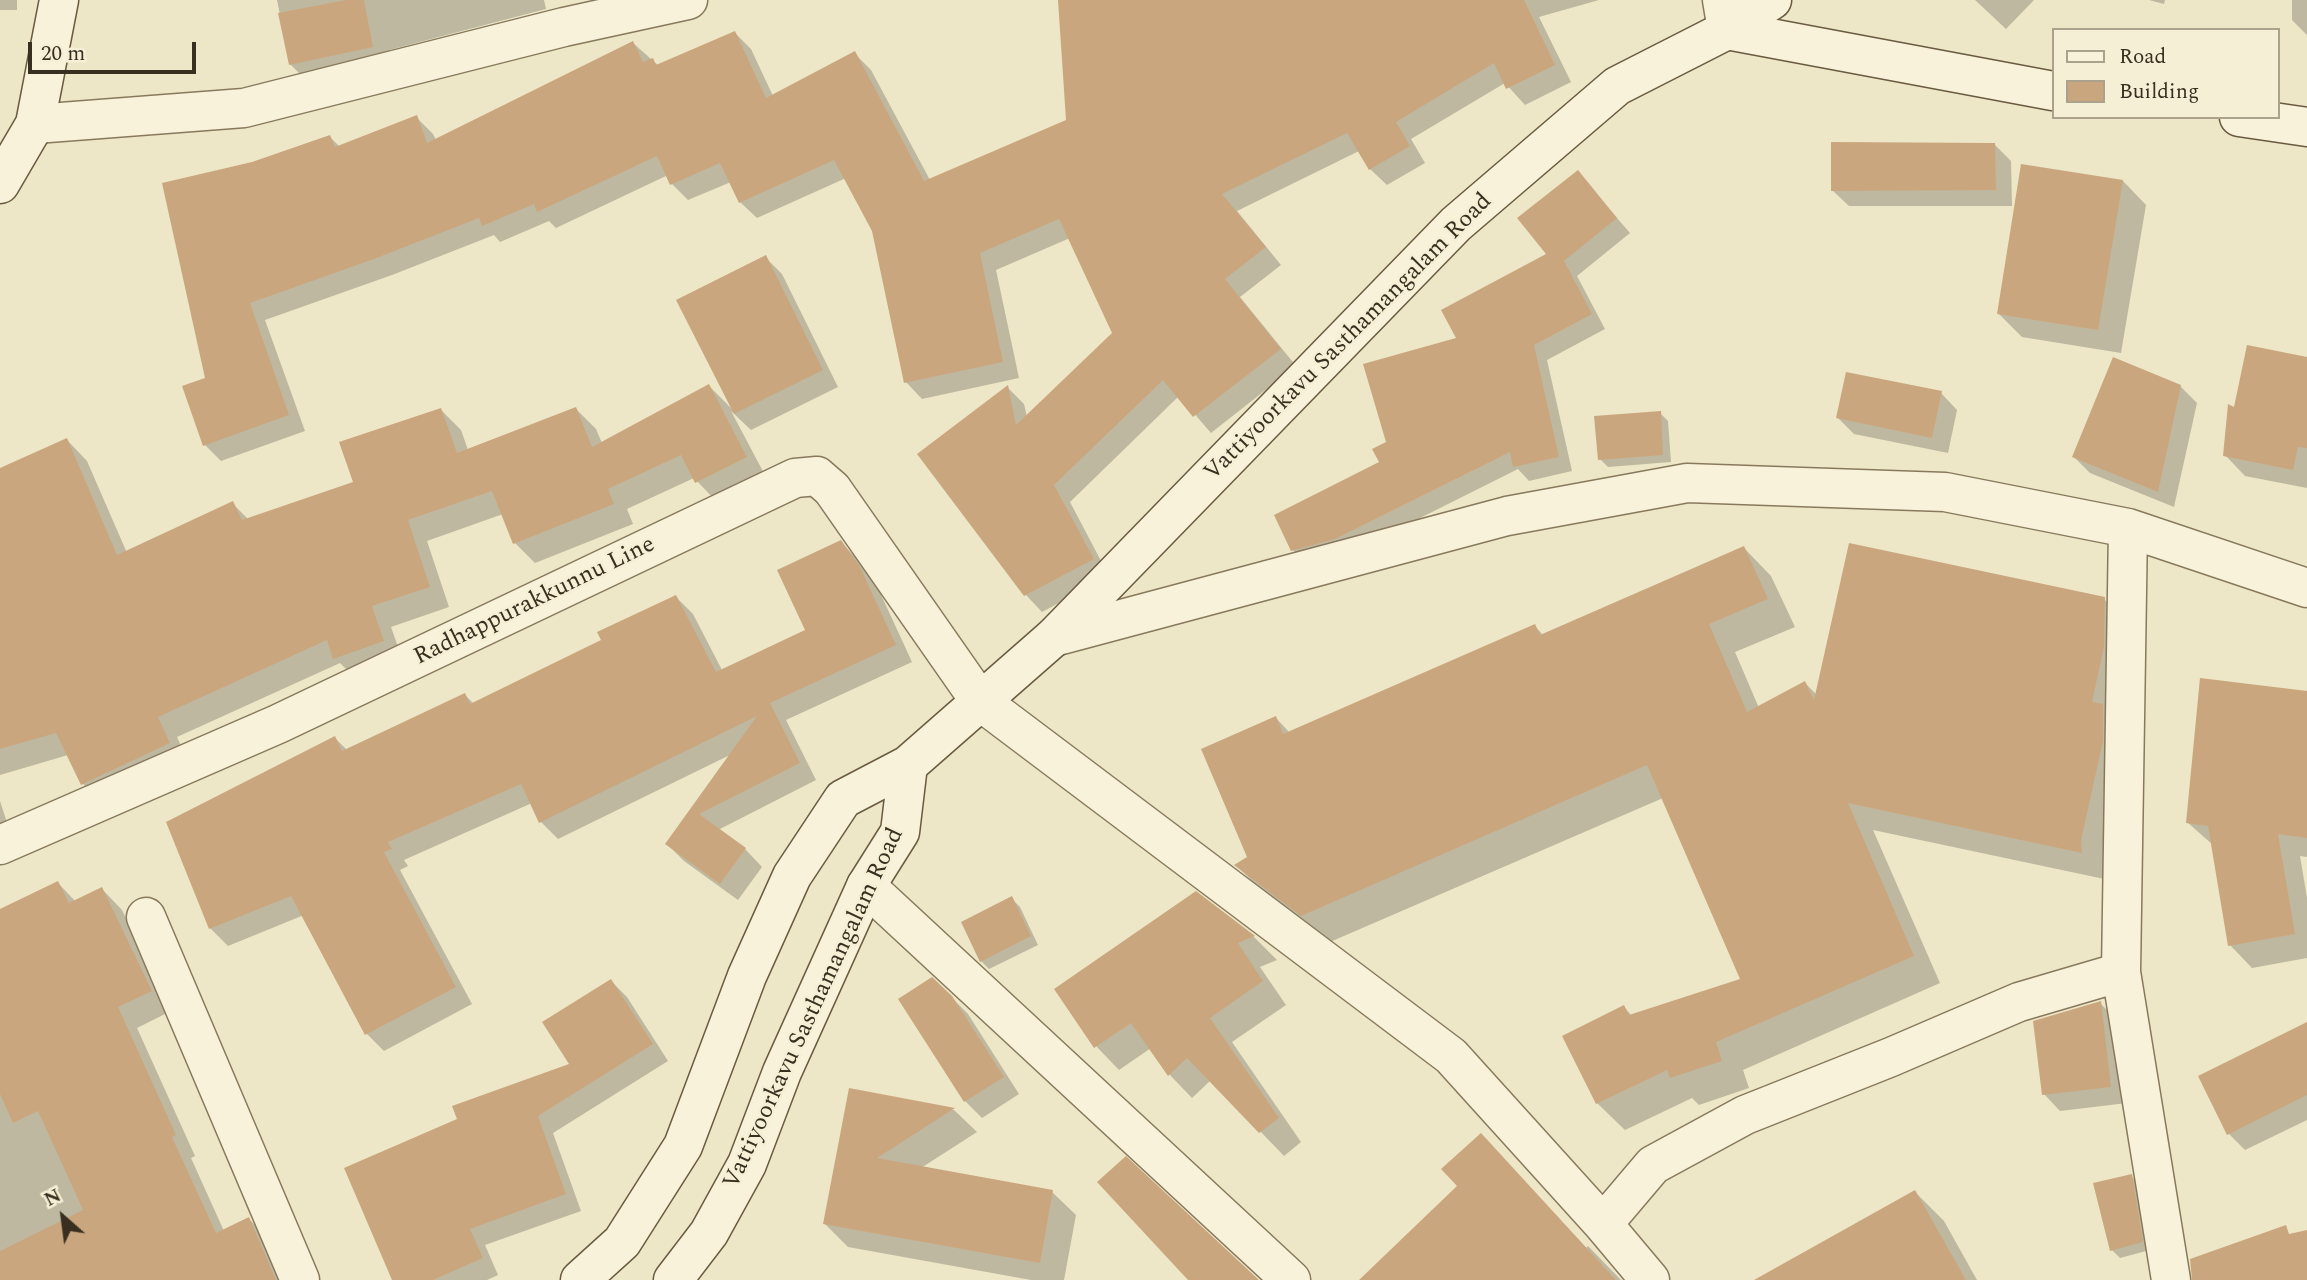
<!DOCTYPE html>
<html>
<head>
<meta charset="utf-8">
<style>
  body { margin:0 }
  #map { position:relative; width:2307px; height:1280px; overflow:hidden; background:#ede6c7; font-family:Spectral,serif }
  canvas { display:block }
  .legend { position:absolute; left:2052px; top:28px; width:228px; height:91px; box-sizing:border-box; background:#f5efd6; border:2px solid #aaa28d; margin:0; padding:9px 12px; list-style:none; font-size:21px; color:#392f20 }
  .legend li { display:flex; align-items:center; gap:14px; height:35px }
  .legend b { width:35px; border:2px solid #aaa28d }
  .north { position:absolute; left:28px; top:1182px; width:70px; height:70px; -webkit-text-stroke:5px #f5efd6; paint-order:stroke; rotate:332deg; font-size:19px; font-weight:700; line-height:28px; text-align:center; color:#392f20 }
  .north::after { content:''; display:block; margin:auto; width:24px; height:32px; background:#392f20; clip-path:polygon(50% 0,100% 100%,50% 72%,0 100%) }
  .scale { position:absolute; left:28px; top:42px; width:168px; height:32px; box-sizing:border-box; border:4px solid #392f20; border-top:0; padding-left:9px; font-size:21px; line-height:24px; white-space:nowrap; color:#392f20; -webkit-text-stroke:5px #f5efd6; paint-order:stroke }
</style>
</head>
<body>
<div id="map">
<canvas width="2307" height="1280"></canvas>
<ul class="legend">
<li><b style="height:9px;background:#f8f2da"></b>Road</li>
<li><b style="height:19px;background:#caa67e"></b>Building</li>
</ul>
<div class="north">N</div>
<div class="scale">20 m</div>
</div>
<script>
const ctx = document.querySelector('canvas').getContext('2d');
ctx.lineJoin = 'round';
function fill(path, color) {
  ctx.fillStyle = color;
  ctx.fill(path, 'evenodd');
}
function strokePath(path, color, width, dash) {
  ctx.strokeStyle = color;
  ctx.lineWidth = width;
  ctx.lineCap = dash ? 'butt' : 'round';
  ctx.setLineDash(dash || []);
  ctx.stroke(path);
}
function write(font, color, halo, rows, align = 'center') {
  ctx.font = font + ' Spectral,serif';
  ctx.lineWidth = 5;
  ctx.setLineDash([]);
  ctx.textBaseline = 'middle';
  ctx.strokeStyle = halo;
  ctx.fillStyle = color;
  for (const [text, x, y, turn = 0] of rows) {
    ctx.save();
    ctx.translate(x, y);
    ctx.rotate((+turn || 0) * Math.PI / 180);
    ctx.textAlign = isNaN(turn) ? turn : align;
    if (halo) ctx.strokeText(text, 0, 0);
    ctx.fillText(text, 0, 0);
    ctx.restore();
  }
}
fill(new Path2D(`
  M0,0H17V10H0Z
  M277,0H544L546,9L389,50L392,66L310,84L290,64Z
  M1060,0H1599L1539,17L1571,82L1525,105L1505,83L1411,139L1425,163L1387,185L1370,169L1359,151L1237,211L1281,265L1240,297L1296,366L1211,433L1179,396L1070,502L1109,576L1042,612L1026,595L1008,388L1024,404L1027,417L1114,333L1070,238L996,270L1019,378L922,399L906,382L874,230L846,178L757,218L740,202L731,182L688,200L672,184L668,175L556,228L549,221L500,242L494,235L392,275L265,320L305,431L221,461L205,445L207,379L253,164L330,137L340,147L416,117L433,134L436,140L633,43L659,66L735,33L751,49L773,96L854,53L871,70L930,180L1068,121Z
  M1975,0H2034L2006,29Z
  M2149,0H2165L2164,4Z
  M2292,0H2307V35L2292,20Z
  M1995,145L2011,161L2012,206H1849L1832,190Z
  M1577,172L1630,233L1577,276L1605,329L1547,360L1572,471L1529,481L1518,469L1350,553L1307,564L1293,550L1381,463L1388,443L1459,339L1548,254Z
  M2123,181L2146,205L2121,353L2022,337L1998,313Z
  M766,258L782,274L838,387L751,430L731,411L766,477L717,502L694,478L627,509L633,524L535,563L515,543L503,514L427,541L449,607L391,627L403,661L355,678L340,663L177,737L189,764L103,804L83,784L68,755L0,775V470L67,440L87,461L127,553L232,503L249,520L355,483L441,410L461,430L468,450L576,409L596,429L602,443L709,386L733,410Z
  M2307,359V488L2245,476L2225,455L2235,409Z
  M2180,386L2197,403L2174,507L2090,473L2074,457Z
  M1941,393L1957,410L1948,453L1854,434L1838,418Z
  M1660,413L1668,421L1671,462L1608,467L1600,459Z
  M841,542L858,560L877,586L912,662L786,720L816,780L718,830L745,849L762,867L738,900L684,861L667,844L732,754L558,839L541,822L532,803L404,860L408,866L400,870L472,1004L384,1051L367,1034L304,915L228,946L210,928L335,738L347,750L465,695L474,704L603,641L676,597L693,614L722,670L807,631Z
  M1744,548L1771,576L1795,627L1735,652L1759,708L1805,683L1817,695L2104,599L2132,627L2109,880L1873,830L1940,983L1743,1070L1749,1088L1699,1105L1692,1098L1625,1130L1597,1103L1624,1007L1632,1016L1742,980L1663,798L1330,942L1264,893L1237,866L1249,857L1276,718L1290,733L1535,626L1543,635Z
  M2307,693V857L2300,856L2307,898V958L2252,968L2230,945L2213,845L2187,822Z
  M0,801L13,841L0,846Z
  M58,883L76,902L102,889L122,910L171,1011L137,1028L195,1156L191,1158L224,1231L249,1219L269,1239L287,1280H0V911Z
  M1196,893L1254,937L1277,960L1260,967L1286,1005L1232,1042L1301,1142L1284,1156L1211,1080L1192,1098L1169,1074L1151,1048L1119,1070L1096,1046Z
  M1012,899L1020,907L1038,945L989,969L981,961Z
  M611,981L627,997L668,1061L553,1133L581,1211L485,1245L498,1275L487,1280H394L459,1120L571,1065Z
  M951,997L968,1014L1019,1094L982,1118L965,1101Z
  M2100,1003L2116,1019L2127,1103L2060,1111L2044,1094Z
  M2307,1024V1120L2245,1150L2229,1134Z
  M850,1090L954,1110L977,1132L921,1168L1052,1192L1076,1215L1064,1280H1031L848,1247L824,1223Z
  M2131,1176L2139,1184L2150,1250L2120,1258L2112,1250Z
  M1915,1192L1944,1221L1977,1280H1757Z
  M1588,1246L1621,1280H1402L1586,1248Z`), '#0003');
fill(new Path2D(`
  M346,0H364L373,47L289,65L278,13Z
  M1058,0H1524L1555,65L1506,89L1494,63L1396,122L1410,146L1369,170L1347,133L1222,194L1266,247L1225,279L1281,349L1193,417L1163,380L1054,485L1094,559L1024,596L917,454L1008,385L1016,425L1112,333L1059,219L980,253L1003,362L904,383L872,231L834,160L739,203L720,163L670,185L657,156L537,212L534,204L482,226L479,218L374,259L250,303L289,415L203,446L182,386L205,378L162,183L252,162L330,135L335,147L417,115L427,143L633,41L643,62L653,58L656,65L735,31L766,98L855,51L924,181L1066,120Z
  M1831,142L1995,143L1996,190L1831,191Z
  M2021,164L2123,180L2098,330L1997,314Z
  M1578,170L1617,218L1564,261L1592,314L1534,345L1559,457L1513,467L1510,452L1335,539L1291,551L1274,515L1379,462L1372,449L1386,442L1363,364L1456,338L1441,310L1546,254L1517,218Z
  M766,255L823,370L734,414L676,300Z
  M2247,345L2307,357V448L2298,447L2293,470L2223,456L2228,404L2234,407Z
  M2113,357L2181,385L2158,492L2072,457Z
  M1846,372L1942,391L1932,438L1836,418Z
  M709,384L747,457L695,483L681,455L608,489L614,504L513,544L492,491L408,520L430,587L372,606L384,641L333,659L327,640L158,717L170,743L81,785L56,733L0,749V468L67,438L117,555L233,501L242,520L353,482L339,442L441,408L457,453L576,407L592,447Z
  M1661,411L1663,455L1598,460L1594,416Z
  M841,540L860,567L896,645L770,703L800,763L699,814L746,848L720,884L665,844L757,716L539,823L521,784L388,842L392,849L384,852L456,987L365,1035L291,896L209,929L166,822L335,736L342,751L465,693L470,704L601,640L597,632L676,595L716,672L805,630L777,570Z
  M1849,543L2105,597L2104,647L2092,702L2103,704V741L2081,840L2082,853L1848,803L1914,956L1716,1042L1722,1061L1670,1078L1667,1070L1596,1104L1562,1036L1624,1005L1629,1015L1740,979L1647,765L1301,916L1234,865L1247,857L1201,749L1276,716L1283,734L1535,624L1540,635L1744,546L1768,599L1709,624L1747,712L1805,681L1814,700Z
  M2200,678L2307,691V838L2278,834L2295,934L2228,946L2208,826L2186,823Z
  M58,881L69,903L102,887L152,991L118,1007L176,1135L172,1137L216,1233L249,1217L276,1280H0V1251L83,1210L38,1111L13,1123L0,1094V909Z
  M1196,891L1255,936L1238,943L1263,981L1210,1018L1279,1118L1259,1133L1187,1058L1168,1076L1131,1023L1094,1048L1054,989Z
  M1012,896L1031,936L980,962L961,922Z
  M932,977L952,996L1004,1077L964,1102L898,999Z
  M611,979L653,1044L538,1116L566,1194L470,1229L483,1258L433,1280H392L344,1168L457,1119L452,1106L569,1064L542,1022Z
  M2101,1001L2111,1087L2042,1095L2033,1021Z
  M2307,1022V1095L2227,1135L2198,1076Z
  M849,1088L955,1108L877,1158L1053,1190L1040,1263L823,1224Z
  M1481,1133L1616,1280H1359L1457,1186L1441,1169Z
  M1126,1156L1259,1280H1188L1097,1182Z
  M2132,1174L2143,1242L2110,1251L2093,1183Z
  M1915,1190L1966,1280H1754Z
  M2286,1225L2289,1234L2307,1230V1280H2192L2190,1259Z`), '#caa67e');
const street = new Path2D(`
  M1722,0L1727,30
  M35,124L244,108L564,27L688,0
  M2128,528L2121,972L2171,1280
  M1054,637L1507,516L1687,483L1945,492L2128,528L2307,588
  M0,845L278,724L795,478L817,476L832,489L980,701L1451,1056L1603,1224L1650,1280
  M866,886L1291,1280
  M146,917L300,1280
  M1603,1224L1653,1165L1745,1115L1891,1057L2019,1002L2121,972`);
const secondary = new Path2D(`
  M1727,30L2053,91
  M2239,117L2307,127
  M0,184L35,124L59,0
  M580,1280L622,1242L683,1146L747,976L792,876L843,799L908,765L1054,637L1456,224L1617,86L1727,30L1772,0
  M673,1280L709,1233L747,1164L782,1072L866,886L900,832L908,765`);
strokePath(street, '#88795d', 41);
strokePath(secondary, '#6a5a40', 41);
strokePath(street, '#f8f2da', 38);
strokePath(secondary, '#f8f2da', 38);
write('24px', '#392f20', '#f5efd6', [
  ["Vattiyoorkavu Sasthamangalam Road",1349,338,-45],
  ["Radhappurakkunnu Line",535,602,-26],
  ["Vattiyoorkavu Sasthamangalam Road",815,1009,-65]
]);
</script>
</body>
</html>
